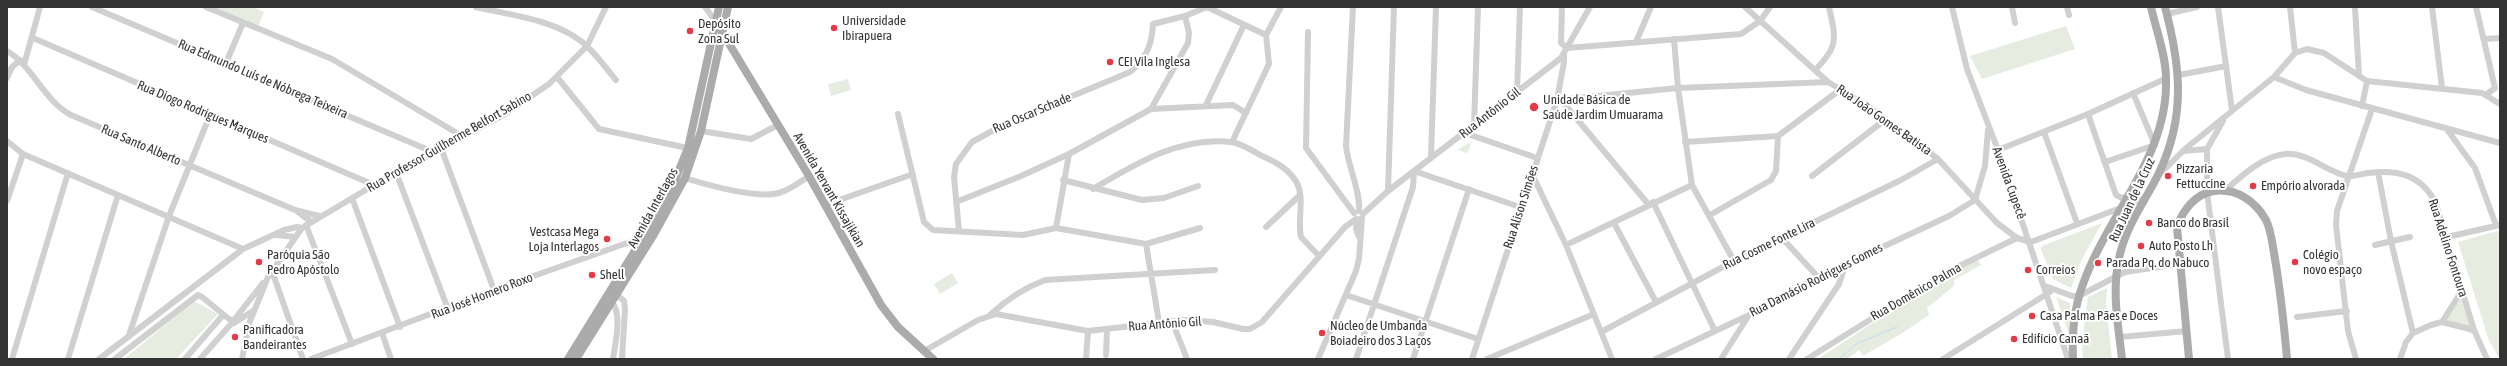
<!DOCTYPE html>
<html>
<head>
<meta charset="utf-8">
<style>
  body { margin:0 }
  #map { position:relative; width:2507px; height:366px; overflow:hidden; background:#fff; font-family:"Asap Condensed",sans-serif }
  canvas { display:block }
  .frame { position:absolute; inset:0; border:8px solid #333; pointer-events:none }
</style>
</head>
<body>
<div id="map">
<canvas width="2507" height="366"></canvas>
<div class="frame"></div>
</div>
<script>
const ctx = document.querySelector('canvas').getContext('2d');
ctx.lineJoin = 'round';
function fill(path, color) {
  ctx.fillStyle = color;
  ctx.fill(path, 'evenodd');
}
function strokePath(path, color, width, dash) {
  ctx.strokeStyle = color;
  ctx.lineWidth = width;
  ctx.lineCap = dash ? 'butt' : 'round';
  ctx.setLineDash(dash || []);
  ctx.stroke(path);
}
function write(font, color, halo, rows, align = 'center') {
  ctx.font = font + ' "Asap Condensed",sans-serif';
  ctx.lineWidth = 4;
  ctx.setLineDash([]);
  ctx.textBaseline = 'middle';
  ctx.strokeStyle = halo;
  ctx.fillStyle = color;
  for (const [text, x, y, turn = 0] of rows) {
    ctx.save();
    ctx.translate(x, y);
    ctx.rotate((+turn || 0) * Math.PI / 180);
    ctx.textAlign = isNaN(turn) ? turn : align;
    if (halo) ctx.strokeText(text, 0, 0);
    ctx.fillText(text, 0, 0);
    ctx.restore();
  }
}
fill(new Path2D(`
  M213,7H253L264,12L258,27Z
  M2066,26L2075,49L1982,79L1970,56Z
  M848,79L851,90L831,96L828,84Z
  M1468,143L1471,144L1467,153L1458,150Z
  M2102,223L2083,257L2071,288L2053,279L2041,249L2042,246Z
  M2497,231H2500V359L2489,341L2458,242Z
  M1978,260L1981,265L1954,280V286L1927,308L1929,315L1904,332L1863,356L1859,350L1847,359H1818L1945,275Z
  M952,273L958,283L940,294L934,284Z
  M2107,288L2106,303L2112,359H2083L2082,344L2088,297Z
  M2463,292L2478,337L2461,328L2443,324Z
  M2056,297L2070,303V337Z
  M194,301L218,314L176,359H124Z`), '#e6ecdf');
strokePath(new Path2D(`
  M1839,359L1856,344L1897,327`), '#cfe2ee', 1.5);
strokePath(new Path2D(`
  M92,7L433,152
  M206,7L332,59L462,136
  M476,7C509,15 550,19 578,39C593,49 604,66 616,80
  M705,7L716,22
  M1207,7L1266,35L1281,7
  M1353,7L1346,146C1348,166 1361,193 1359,211
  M1562,7L1561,43L1567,48L1741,34L1760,21L1770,7
  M1745,7L1828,82L1865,104L1938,159L1997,223L2017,238L2031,242
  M1952,7L1967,69L1998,150L2068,359
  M2012,7L2015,23
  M2067,7L2069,15
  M2218,7L2232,110
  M2290,7L2295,53
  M2355,7L2359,76
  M2432,7L2442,88
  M2476,7L2495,88L2487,94
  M2167,14L2197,7
  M1308,32L1306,148L1354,213
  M33,38L374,185
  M1674,39L1678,88L1692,185L1734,261
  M2485,39L2500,38
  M1636,42L1651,7
  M7,51C34,67 43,100 71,115L295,210L319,216
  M226,63L243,23
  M24,65L40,7
  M1815,70C1839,46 1836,39 1829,7
  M2179,75L2226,66
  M557,77L599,129L692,149
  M2274,77L2306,90L2500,143
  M7,78L12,67L20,60
  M1517,92L1520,7
  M1557,100L1678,88L1828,82
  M1561,100L1649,205
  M1206,105L1244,25
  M2362,106L2367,81
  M1151,109L1188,43L1189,33L1185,16
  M898,114L924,222L933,230L1023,235L1056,228L1146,244L1200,228
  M2088,114L2116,195L2122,198L2127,196
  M2223,121L2207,149V192L2228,359
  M1474,126L1478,7
  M2446,128L2475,168L2496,225
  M701,131L751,139L778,125
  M2044,132L2077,223
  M1465,133L1537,158
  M7,141L23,154L243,249
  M1232,142L1269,64L1266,35
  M1685,142L1778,136L1841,89
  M441,148L494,290
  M1998,150L2088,114L2167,78
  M2184,151L2207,149
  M1431,157L1436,7
  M2105,162L2155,145L2133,93
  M2378,172L2391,241L2413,333
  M1532,174L1566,245L1612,359
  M2160,174L2185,149L2274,77L2295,53L2307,49L2324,53L2367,81L2482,93L2500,104
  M397,175L448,309
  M1812,176L1886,119
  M685,178C707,185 757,199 779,193C790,190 800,182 809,176
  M1063,180L1142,200L1164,198L1198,186
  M1093,189C1135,164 1180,136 1231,142C1241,143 1253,151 1262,156C1276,162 1289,169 1297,183C1305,199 1297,220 1301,237L1319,256
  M2226,190C2241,176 2263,156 2285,154C2308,152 2325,171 2347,176C2354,177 2361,174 2368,173C2398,169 2422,175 2436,204L2474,330L2487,359
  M1388,191L1394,7
  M352,198L400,327
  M1975,200L1985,166L1988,130
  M7,201L23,154
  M956,202L1021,176L1069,154
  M1653,202L1714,329
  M825,205L913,174
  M297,211L310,221
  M1363,214L1388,191L1561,58L1590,7
  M1710,215L1771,180L1776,171L1778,136
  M1357,219L1356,229L1359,237
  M1614,223L1656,302
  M306,225L352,344
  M1266,227L1300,195
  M1056,228L1069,154L1151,109L1233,105L1246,113
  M959,231L954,177L956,164L972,142L1005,124L1130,72C1146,59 1152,45 1153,24L1185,16L1207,7
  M276,235L295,237
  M2447,237L2500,225
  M1782,238L1818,277
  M2031,242L2144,199
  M1146,244L1159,322
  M1566,245L1692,185
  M2375,245L2410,237
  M272,271L303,359
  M2045,286L2072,296H2079L2125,272L2179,264
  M615,293L624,301L625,309L622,359
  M1346,295L1478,339
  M609,300C624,309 615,344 613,359
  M990,315C1006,300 1024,288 1045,280L1215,270
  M2297,317L2347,311
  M1172,321L1187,359
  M2442,322L2461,292
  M234,323L253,311
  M1601,332L1734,261L1901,180L1938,159
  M382,333L391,359
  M129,335L169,216L210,115
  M2120,337L2187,331
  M926,350L978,320L996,314L1088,331L1185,320L1213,322L1243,329H1250L1262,322L1345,227L1356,219
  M1106,355L1107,329
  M12,359L68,173
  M68,359L118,195
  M99,359L243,249L284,230L297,227L302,228
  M115,359L198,295L202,297L234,323
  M185,359L223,315
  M200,359L231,324L263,283
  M242,359L250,321L268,277L302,228L374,185L505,114L549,84L587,46L606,7
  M311,359L494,290L644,237
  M1086,359L1088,331
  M1318,359L1356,271L1359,259L1362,218
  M1356,359L1413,187L1414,171L1520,207
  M1413,359L1469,189
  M1472,359L1557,100L1564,62V54
  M1487,359L1594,314
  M1656,359L1749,315L1818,277L1949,216L1975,200
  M1721,359L1749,315
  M1789,359L1839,284L1846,263
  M1807,359L1945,273L2017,238
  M1943,359L2050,292
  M2356,359L2348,331L2336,225L2337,211L2372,109
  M2400,359L2406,342L2413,333L2431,325L2442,322L2474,330`), '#d0d0d0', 6);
strokePath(new Path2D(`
  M716,22L809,176L881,305L898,327L933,359
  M568,359L668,197L688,148L719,7
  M576,359L653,236L685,178L701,131L728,7
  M2073,359C2072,336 2074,309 2082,287C2106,216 2169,157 2166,78C2166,55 2156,30 2151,7
  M2122,359C2118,323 2111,289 2120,254C2127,225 2145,201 2158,175C2186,118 2181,67 2165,7
  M2189,359L2177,227C2183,210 2195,194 2214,191C2237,188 2255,201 2266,220C2271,230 2272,242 2274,253C2280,288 2284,324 2287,359`), '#ababab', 8);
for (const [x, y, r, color] of [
  [834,28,4,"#e63946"],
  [690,31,4,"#e63946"],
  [1110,62,4,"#e63946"],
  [1534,107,5,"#e63946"],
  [2168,176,4,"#e63946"],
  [2253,186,4,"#e63946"],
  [2149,223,4,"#e63946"],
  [607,239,4,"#e63946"],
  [2141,246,4,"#e63946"],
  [259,262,4,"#e63946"],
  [2295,262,4,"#e63946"],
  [2098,263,4,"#e63946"],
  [2028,270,4,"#e63946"],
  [592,275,4,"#e63946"],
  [2032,316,4,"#e63946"],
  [1322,333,4,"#e63946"],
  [235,337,4,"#e63946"],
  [2014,339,4,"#e63946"]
]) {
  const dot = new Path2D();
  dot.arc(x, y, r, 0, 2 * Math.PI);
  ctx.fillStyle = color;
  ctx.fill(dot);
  strokePath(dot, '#fff', 1.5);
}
write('13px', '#333', '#fff', [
  ["Universidade",842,21],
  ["Ibirapuera",842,36],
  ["Depósito",698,24],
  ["Zona Sul",698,39],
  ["CEI Vila Inglesa",1118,62],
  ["Unidade Básica de",1543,100],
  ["Saúde Jardim Umuarama",1543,115],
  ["Pizzaria",2176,169],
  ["Fettuccine",2176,184],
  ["Empório alvorada",2261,186],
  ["Banco do Brasil",2157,223],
  ["Vestcasa Mega",599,232,"right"],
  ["Loja Interlagos",599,247,"right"],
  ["Auto Posto Lh",2149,246],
  ["Paróquia São",267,255],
  ["Pedro Apóstolo",267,270],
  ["Colégio",2303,255],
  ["novo espaço",2303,270],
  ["Parada Pq. do Nabuco",2106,263],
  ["Correios",2036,270],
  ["Shell",600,275],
  ["Casa Palma Pães e Doces",2040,316],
  ["Núcleo de Umbanda",1330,326],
  ["Boiadeiro dos 3 Laços",1330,341],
  ["Panificadora",243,330],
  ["Bandeirantes",243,345],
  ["Edifício Canaã",2022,339]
], 'left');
write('13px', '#333', '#fff', [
  ["Rua Edmundo Luís de Nóbrega Teixeira",263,79,23],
  ["Rua Diogo Rodrigues Marques",203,112,23],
  ["Rua Oscar Schade",1032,113,-23],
  ["Rua Antônio Gil",1490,113,-38],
  ["Rua João Gomes Batista",1884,120,35],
  ["Rua Professor Guilherme Belfort Sabino",449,142,-30],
  ["Rua Santo Alberto",141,145,23],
  ["Avenida Cupecê",2009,183,70],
  ["Avenida Yervant Kissajikian",829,190,60],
  ["Rua Juan de la Cruz",2132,200,-65],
  ["Rua Alison Simões",1521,207,-72],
  ["Avenida Interlagos",653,208,-61],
  ["Rua Cosme Fonte Lira",1769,244,-26],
  ["Rua Adelino Fontoura",2448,248,72],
  ["Rua Damásio Rodrigues Gomes",1816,280,-27],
  ["Rua Domênico Palma",1916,292,-30],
  ["Rua José Homero Roxo",482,296,-21],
  ["Rua Antônio Gil",1165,324,-4]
]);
</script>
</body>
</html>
